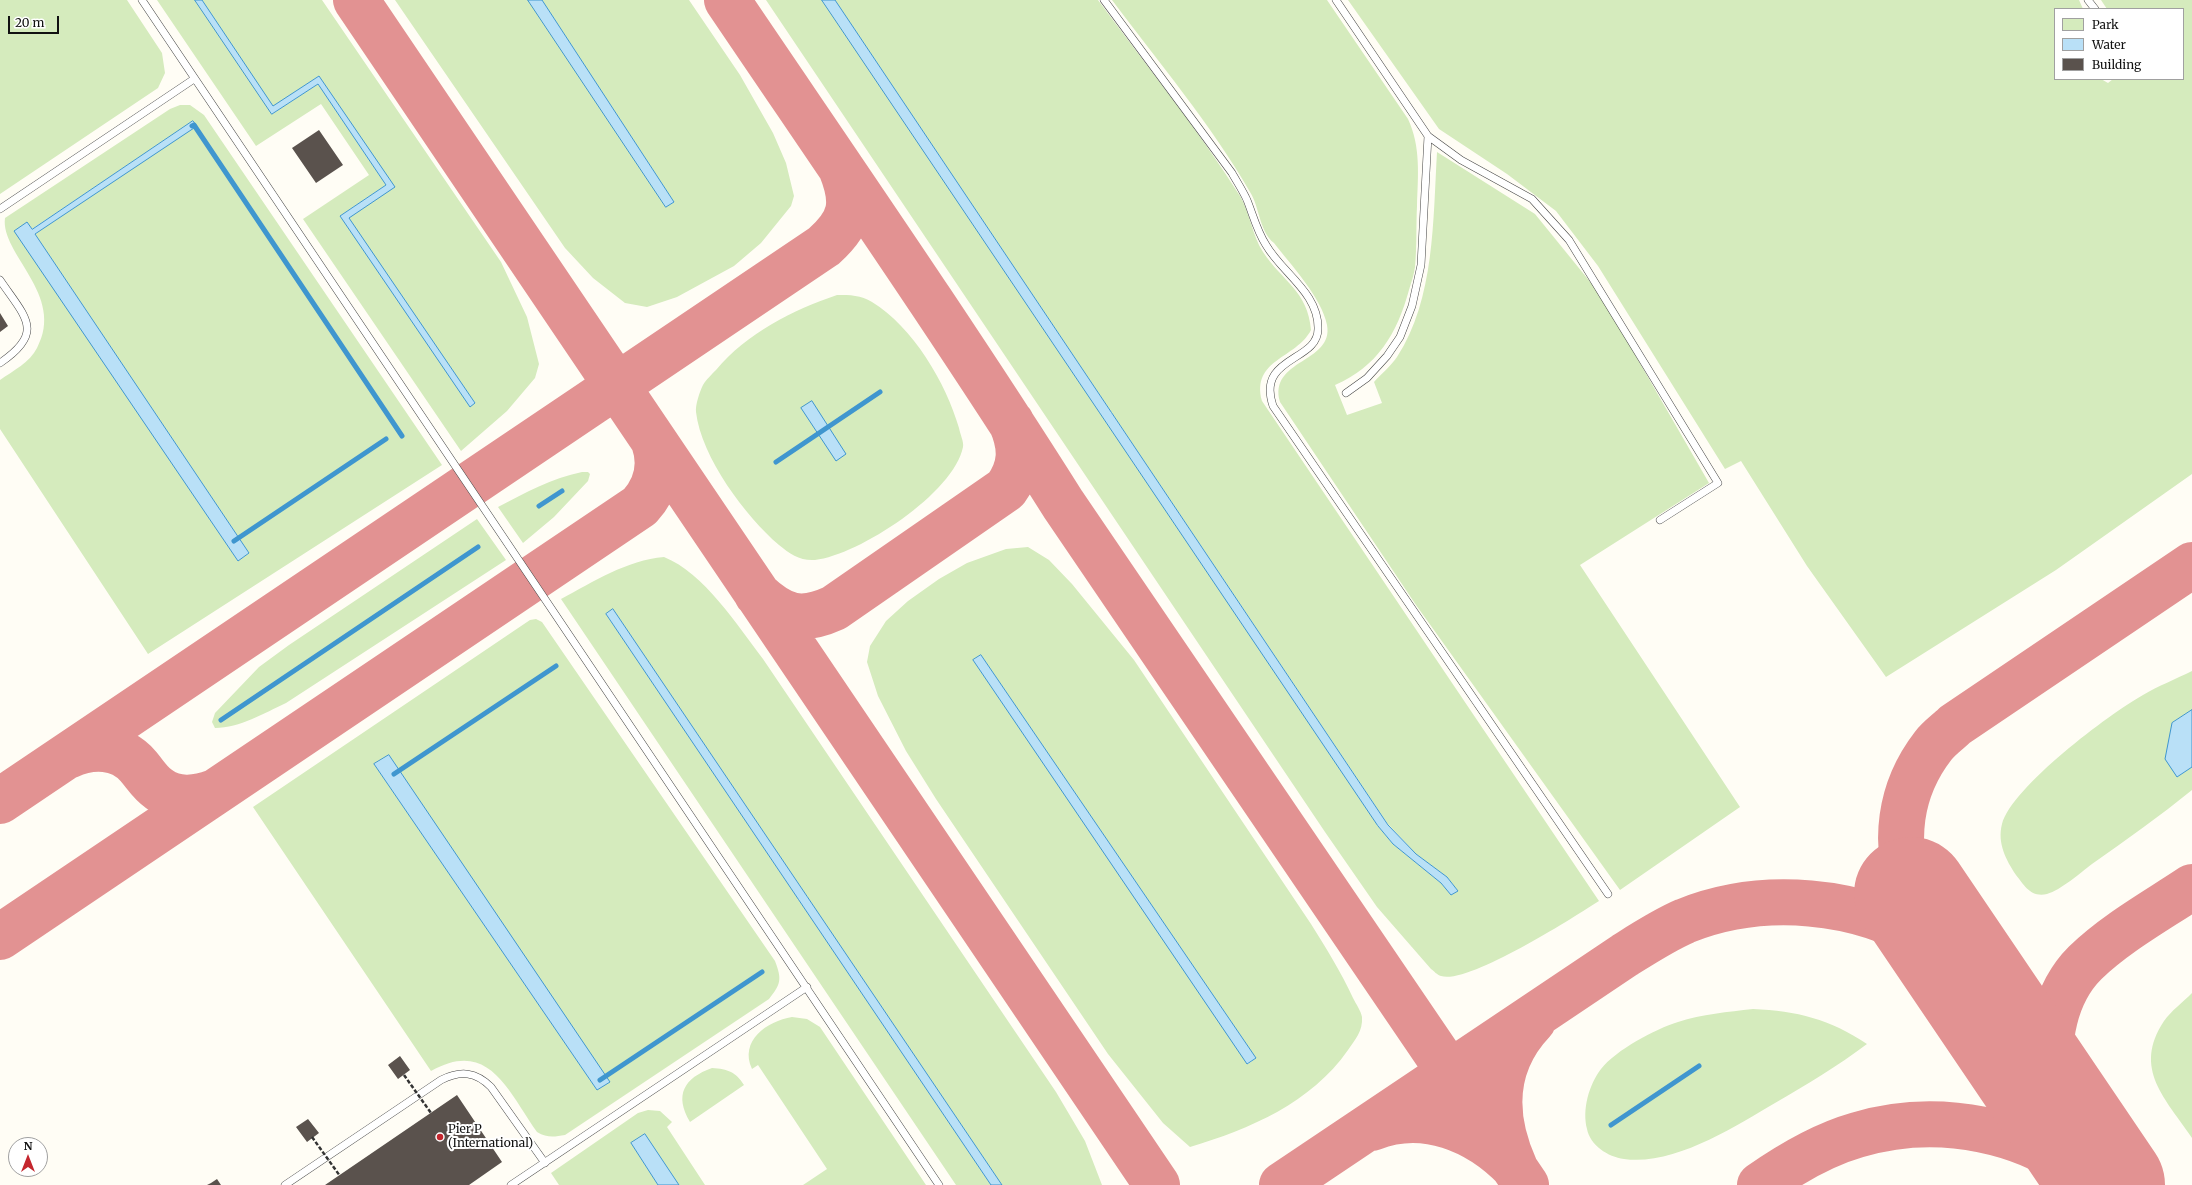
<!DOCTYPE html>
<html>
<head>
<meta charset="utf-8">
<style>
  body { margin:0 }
  #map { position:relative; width:2192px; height:1185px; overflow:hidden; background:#fffdf5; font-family:Merriweather,serif }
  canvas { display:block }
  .legend { position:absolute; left:2054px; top:8px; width:130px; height:72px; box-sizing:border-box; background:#fff; border:1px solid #a0a0a0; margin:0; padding:5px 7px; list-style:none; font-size:12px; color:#111 }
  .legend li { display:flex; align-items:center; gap:8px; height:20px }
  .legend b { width:20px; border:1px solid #a0a0a0 }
  .north { position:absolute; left:8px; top:1137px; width:40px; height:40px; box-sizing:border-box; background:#fff; border:1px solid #a0a0a0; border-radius:50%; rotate:0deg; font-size:11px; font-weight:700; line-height:16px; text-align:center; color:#111 }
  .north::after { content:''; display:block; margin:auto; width:14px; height:18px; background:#c4262e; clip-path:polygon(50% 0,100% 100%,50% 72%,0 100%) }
  .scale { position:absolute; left:8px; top:16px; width:51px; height:18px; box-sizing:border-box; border:2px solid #111; border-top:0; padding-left:5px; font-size:12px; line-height:14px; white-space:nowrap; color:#111; -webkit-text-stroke:3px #fff; paint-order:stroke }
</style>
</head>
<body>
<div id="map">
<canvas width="2192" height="1185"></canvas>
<ul class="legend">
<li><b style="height:11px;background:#d5ebbd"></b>Park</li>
<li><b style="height:11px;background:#b9e0f7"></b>Water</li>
<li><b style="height:11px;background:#5a524d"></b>Building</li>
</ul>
<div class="north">N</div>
<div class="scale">20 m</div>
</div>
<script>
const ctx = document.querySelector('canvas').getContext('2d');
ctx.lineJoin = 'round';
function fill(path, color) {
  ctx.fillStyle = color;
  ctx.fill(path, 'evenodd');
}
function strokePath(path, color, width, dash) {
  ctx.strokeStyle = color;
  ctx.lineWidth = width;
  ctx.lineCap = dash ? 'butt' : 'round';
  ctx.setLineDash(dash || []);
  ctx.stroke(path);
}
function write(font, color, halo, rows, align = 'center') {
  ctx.font = font + ' Merriweather,serif';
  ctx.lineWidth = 4;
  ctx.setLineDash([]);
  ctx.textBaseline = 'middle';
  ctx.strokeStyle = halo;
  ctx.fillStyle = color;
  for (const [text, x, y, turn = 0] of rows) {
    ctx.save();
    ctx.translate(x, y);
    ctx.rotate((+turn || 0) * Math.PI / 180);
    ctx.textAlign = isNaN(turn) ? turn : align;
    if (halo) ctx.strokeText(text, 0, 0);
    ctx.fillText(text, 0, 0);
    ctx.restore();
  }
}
fill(new Path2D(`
  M0,0H127L162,53L165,73L158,88L0,194Z
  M157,0H195L272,114L318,84L386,185L340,216L470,406L475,403L348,218L394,187L319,76L273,107L202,0H322L501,262L527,317L539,364L535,378L507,411L461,451L303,219L369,175L321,104L256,146Z
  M395,0H528L666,207L674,202L542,0H689L740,75L773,133L786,163L794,196L791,206L761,243L734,266L677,297L647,307L625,303L593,278L565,248Z
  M766,0H822L1378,826L1393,844L1441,883L1451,895L1458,891L1447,877L1416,854L1387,823L835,0H1098C1146,65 1197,128 1240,196C1250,213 1252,235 1263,252C1282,281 1308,291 1311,330C1296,359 1251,359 1262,401L1599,901C1574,917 1468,985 1441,976C1437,975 1434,971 1431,969L1377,907L1325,832Z
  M1112,0H1327L1408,119C1421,147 1418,175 1417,206C1416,226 1417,247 1415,267C1414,275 1411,283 1409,290C1397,334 1377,367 1335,385L1347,415L1382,403L1374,382C1381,374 1391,366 1397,357C1435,299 1433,219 1437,152L1535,214L1600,294L1709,483L1580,565L1740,807L1620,890L1416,605L1280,402C1268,359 1334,363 1327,325C1322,298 1291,265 1274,243C1259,231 1260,208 1250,192C1211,124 1159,63 1112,0Z
  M1348,0H2079L2083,9H2055V79H2101L2108,83L2113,79H2183V9H2107L2101,0H2192V474L2056,570L1886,677L1807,566L1741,461L1725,469L1598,266L1556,211L1507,174L1439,129Z
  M180,105H190L204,115L442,465L148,654L0,429V380C13,371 30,362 37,348C66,295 0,254 5,218L170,109ZM193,121L196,126L35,234L249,553L238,561L15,231L27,223L32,229Z
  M837,295C850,295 861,295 872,302C913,327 946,383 959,428C960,434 964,442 963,447C954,493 859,555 815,560C800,561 790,554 779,545C746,517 701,457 696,412C695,405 700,391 703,385C706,380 712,374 716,370C747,333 793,310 837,295Z
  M582,472H588L590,474L588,481L554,517L523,543L498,507C525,493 552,478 582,472Z
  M477,519L506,560L286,703C264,713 240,728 215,728L212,722L215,713L259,667L289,645Z
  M1028,547L1049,560L1072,584L1134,660L1311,924C1326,948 1341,972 1353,998C1356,1004 1361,1011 1362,1017C1363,1031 1355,1040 1348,1050C1311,1103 1250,1129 1190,1147L1163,1123L1108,1054L936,799L906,751L878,696L867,662L870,646L886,621L908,601L939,579L967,563L1006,549ZM981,655L1256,1058L1248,1064L973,660Z
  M664,557C704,573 738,626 763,659L1056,1092L1085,1141L1102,1185H1002L613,609L606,614L991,1185H956L561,599C593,582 627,560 664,557Z
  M536,619L542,622L775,961C782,979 781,984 769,999L565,1135C554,1137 547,1138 537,1132C508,1091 489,1038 431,1071L253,807L530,620ZM389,755L609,1082L597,1090L374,764Z
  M2192,671V710L2172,723L2177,777L2192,767V790C2160,816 2126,840 2092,864C2080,873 2061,890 2047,894C2031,898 2024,885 2016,875C2006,860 1997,843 2002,824C2012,787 2109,714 2143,695C2158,686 2176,679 2192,671Z
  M2192,993V1138C2166,1099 2132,1069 2164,1021C2171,1011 2183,1002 2192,993Z
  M1753,1009C1797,1011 1830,1019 1867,1044C1838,1066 1806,1085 1775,1103C1734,1127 1674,1166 1624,1159C1608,1157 1590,1145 1587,1129C1582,1109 1589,1085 1601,1069C1616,1050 1655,1029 1678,1022C1702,1014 1728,1012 1753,1009Z
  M792,1017L807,1019L820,1027L926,1185H803L827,1169L758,1065L752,1069C739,1041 767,1021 792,1017Z
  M712,1068C728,1069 736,1072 744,1085L690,1122C674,1095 684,1078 712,1068Z
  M648,1110L660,1111L672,1122L667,1127L705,1185H679L645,1134L631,1143L658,1185H559L551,1173L638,1113Z`), '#d5ebbd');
const water = new Path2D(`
  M195,0H202L273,106L319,76L395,187L349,218L475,403L470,407L340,216L386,185L318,84L272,114Z
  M528,0H542L674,202L666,207Z
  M822,0H835L1388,825L1416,854L1447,877L1458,891L1451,895L1441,883L1393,844L1378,826Z
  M193,121L197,126L35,234L249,553L238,561L14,231L27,222L32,229Z
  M812,401L846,454L836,461L801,408Z
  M613,609L1002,1185H991L606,614Z
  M981,655L1256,1058L1247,1064L973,660Z
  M2192,710V767L2177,777L2165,759L2172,723Z
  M389,755L610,1082L597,1090L374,764Z
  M645,1134L679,1185H658L631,1143Z`);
fill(water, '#b9e0f7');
strokePath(water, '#3f96cf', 1);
strokePath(new Path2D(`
  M192,126L194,125L402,436
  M776,462L880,392
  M539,506L562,491
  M234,541L386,439
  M221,720L478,547
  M394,774L556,666
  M600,1080L762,972
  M1611,1125L1699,1066`), '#3f96cf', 5);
strokePath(new Path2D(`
  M356,0L1157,1185
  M727,0C840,167 955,333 1063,504L1526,1185
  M757,594C783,618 801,623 834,608L1006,489C1022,467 1022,447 1011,422
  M68,756C91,745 120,745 138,766C145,774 150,783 159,789C175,801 197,799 215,792
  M0,801L824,246C852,221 855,203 841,168
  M1911,894C1893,843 1899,790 1933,746C1939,738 1948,732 1955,725L2192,565
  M0,937L640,506C657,487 662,465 654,442
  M1372,1128C1424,1107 1478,1130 1515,1168C1492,1117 1492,1064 1533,1021
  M2072,1131C2065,1115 2056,1099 2053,1083C2045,1042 2055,993 2085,963C2116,933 2156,911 2192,887
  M1282,1185L1625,955C1644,943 1664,930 1685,921C1762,890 1860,898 1930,943C1941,950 1951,959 1962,967
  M1760,1185C1790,1164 1822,1145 1857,1135C1937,1111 2032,1128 2094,1185`), '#e29292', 46);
strokePath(new Path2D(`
  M1911,894L2108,1185`), '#e29292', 114);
fill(new Path2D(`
  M319,130L343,165L316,183L292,148Z
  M0,313L8,326L0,332Z
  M400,1056L410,1070L398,1079L388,1065Z
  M457,1095L502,1162L469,1185H325Z
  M308,1119L319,1133L307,1142L296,1127Z
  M217,1179L221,1185H207L211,1183Z`), '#5a524d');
const service = new Path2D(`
  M142,0L939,1185
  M1104,0L1232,173C1237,182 1243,191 1247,200C1253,215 1257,231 1266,245C1282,273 1319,293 1318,329C1318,362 1256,356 1273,406L1608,894
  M1336,0L1428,136L1421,265L1412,306L1400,337L1387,356L1367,378L1346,393
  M2088,0L2095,9
  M1428,136L1461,160L1532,199L1569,240L1718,483L1660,520
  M0,209L194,79
  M0,280C25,317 46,332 0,363
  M285,1185L441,1080C461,1070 476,1072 491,1087L545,1163
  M511,1185L807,987`);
strokePath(service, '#444', 8);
strokePath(service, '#fff', 7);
strokePath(new Path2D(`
  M404,1075L431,1113
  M312,1137L340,1176`), '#333', 2.5, [4, 2]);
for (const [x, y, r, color] of [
  [440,1137,4,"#c4262e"]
]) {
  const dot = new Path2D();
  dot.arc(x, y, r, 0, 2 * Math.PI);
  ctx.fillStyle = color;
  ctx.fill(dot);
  strokePath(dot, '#fff', 1.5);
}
write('12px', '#111', '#fff', [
  ["Pier P",448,1130],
  ["(International)",448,1144]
], 'left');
</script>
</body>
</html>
